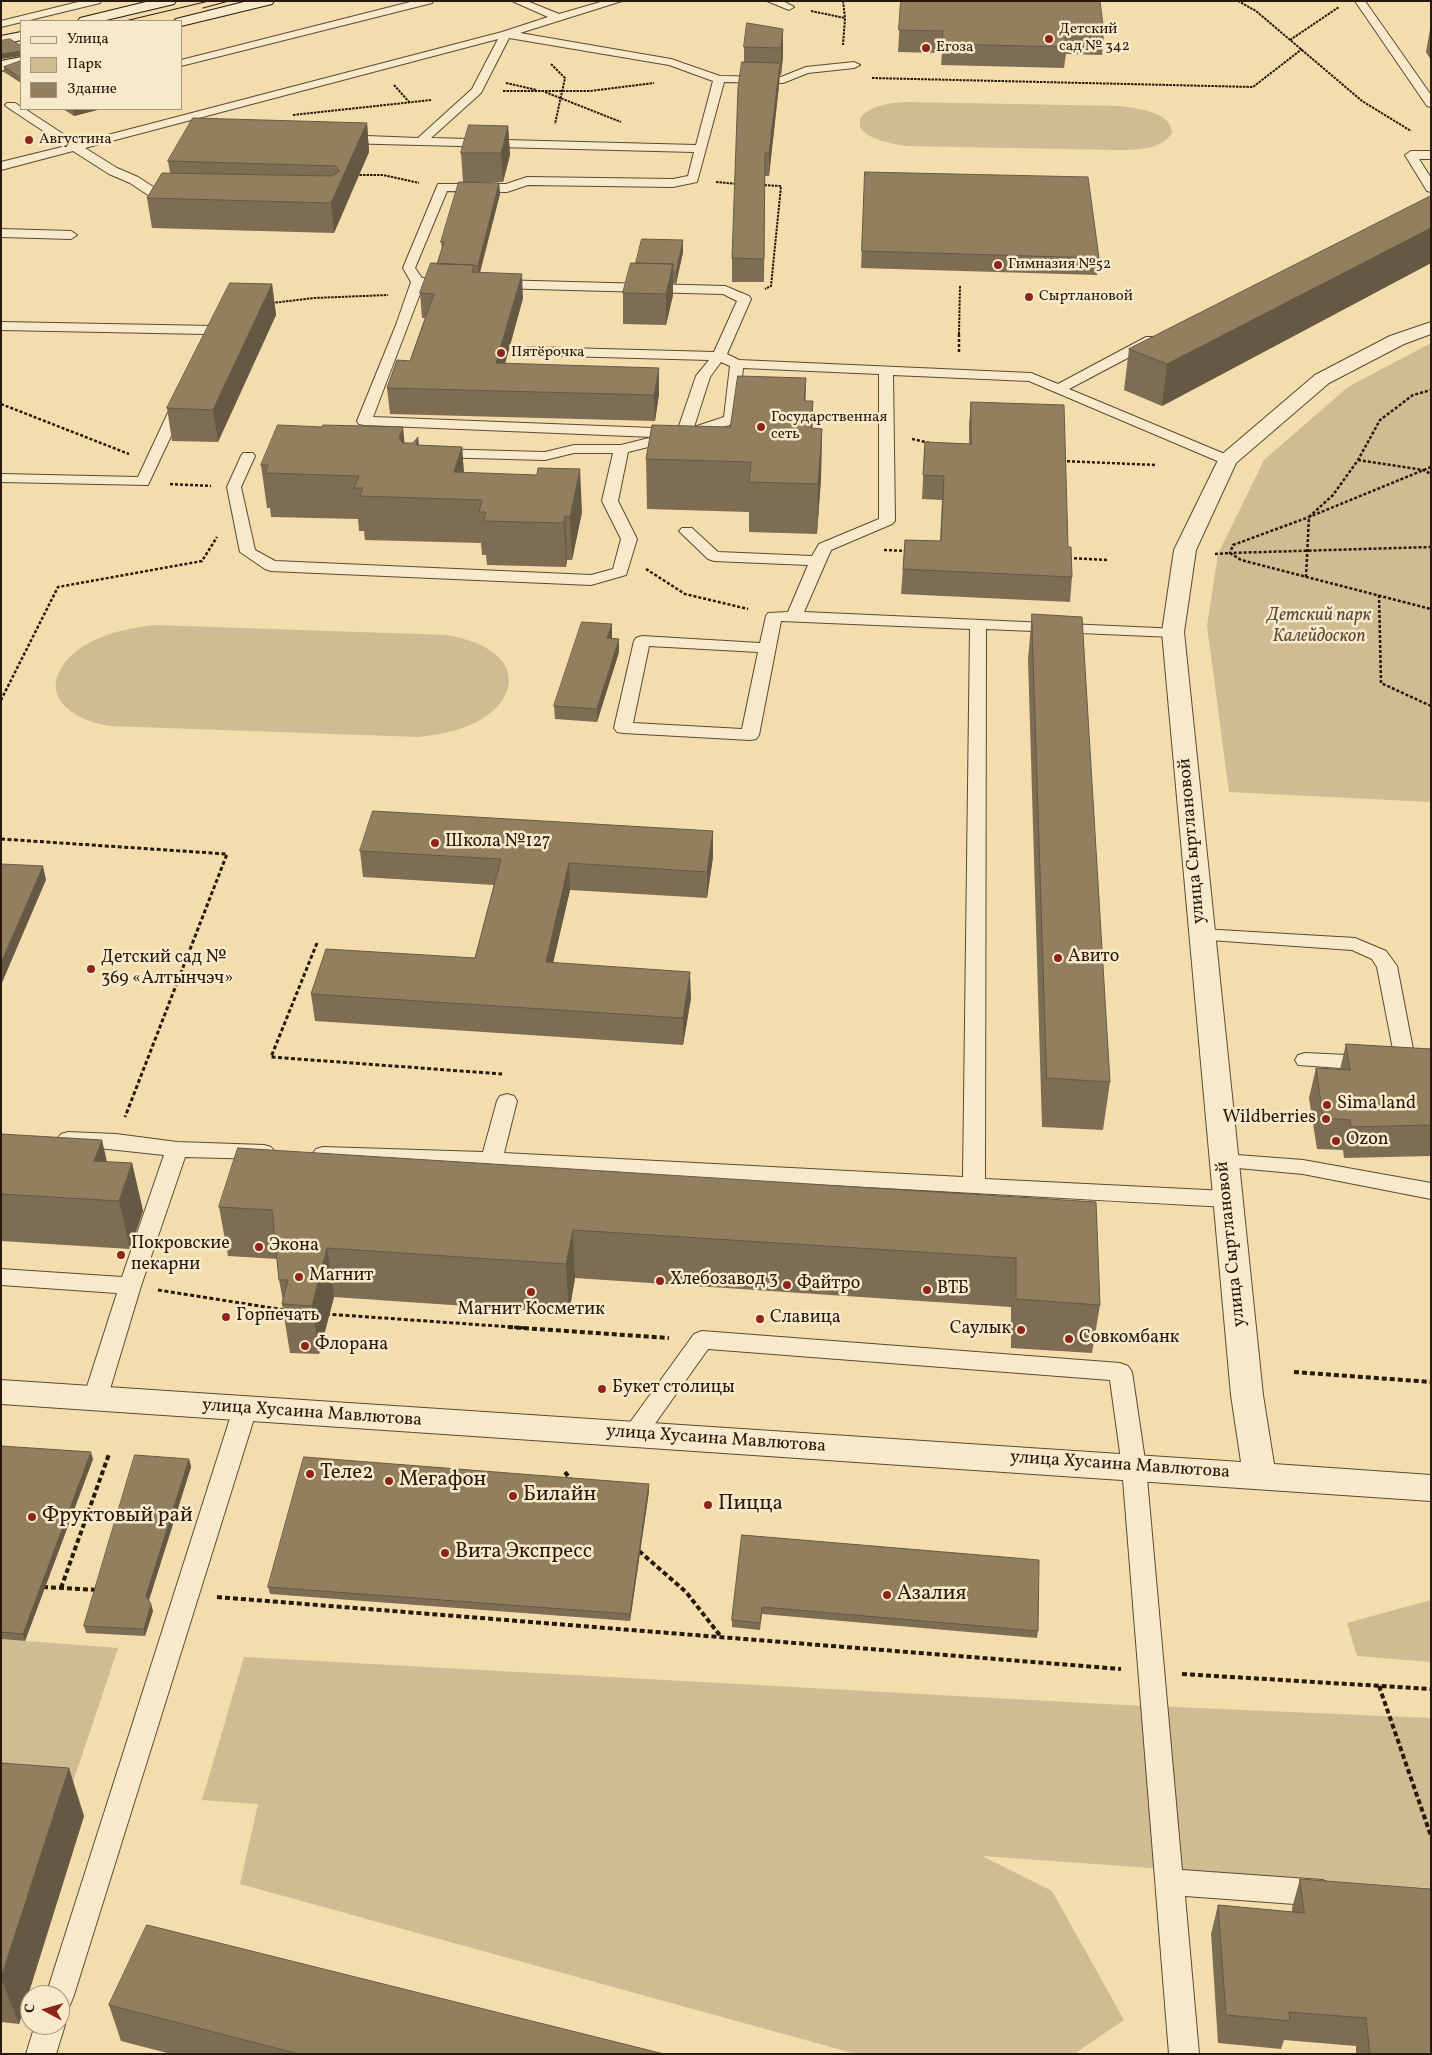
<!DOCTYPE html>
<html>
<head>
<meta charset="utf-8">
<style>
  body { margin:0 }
  #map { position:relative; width:1432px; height:2055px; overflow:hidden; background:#f3ddad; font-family:Vollkorn,serif }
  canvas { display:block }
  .frame { position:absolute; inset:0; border:2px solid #28190c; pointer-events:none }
  .legend { position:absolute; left:20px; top:20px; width:162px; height:90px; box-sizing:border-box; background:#f7e9ca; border:1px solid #a4967e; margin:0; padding:6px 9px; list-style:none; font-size:15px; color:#28190c }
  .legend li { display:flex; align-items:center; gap:10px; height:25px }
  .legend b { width:25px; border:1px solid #a4967e }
  .north { position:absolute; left:20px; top:1985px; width:50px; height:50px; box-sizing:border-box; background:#f7e9ca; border:1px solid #a4967e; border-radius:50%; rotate:276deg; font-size:14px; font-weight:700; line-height:20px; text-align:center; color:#28190c }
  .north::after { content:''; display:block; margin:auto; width:18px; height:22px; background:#8f2418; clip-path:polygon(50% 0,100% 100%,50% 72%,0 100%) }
</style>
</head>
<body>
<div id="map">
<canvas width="1432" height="2055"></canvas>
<div class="frame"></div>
<ul class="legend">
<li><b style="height:6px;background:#f7e9ca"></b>Улица</li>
<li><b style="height:14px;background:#d0bc92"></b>Парк</li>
<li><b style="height:14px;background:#927f60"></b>Здание</li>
</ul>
<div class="north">С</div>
</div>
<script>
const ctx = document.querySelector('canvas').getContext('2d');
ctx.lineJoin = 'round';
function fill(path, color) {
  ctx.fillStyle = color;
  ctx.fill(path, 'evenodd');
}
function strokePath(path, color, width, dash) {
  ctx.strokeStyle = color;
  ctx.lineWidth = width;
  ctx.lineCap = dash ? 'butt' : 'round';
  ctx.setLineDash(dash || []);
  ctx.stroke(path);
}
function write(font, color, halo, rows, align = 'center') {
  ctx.font = font + ' Vollkorn,serif';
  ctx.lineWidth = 5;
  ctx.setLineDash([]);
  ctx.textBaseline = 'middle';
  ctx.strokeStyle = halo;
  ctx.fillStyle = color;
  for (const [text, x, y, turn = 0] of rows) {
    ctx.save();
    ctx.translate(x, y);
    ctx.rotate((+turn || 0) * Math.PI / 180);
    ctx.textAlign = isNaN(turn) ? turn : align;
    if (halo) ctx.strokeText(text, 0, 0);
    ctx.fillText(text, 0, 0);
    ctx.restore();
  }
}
fill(new Path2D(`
  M906,102L1120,106C1136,108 1172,112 1172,133C1162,150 1134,150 1117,150L906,146C890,143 870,141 860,127V118C871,105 890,103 906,102Z
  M1431,343V802L1229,792L1207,626L1218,554L1264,460L1348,387Z
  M154,625L447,635C462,638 478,642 491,651C519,670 512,699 485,717C465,730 442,734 419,737L109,726C95,723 78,719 67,708C42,685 64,657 87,644C108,632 131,628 154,625Z
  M1431,1600V1662L1357,1656L1347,1623Z
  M1,1639L118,1648L70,1791L1,1788Z
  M244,1657L1104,1704L1431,1718V1888L982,1856L1052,1891L1124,2020L1074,2054H856L240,1884L258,1804L202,1800Z`), '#d0bc92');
const service = new Path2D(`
  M82,1H101L100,3L1,27V21Z
  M414,1H433L432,3L181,66V60Z
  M512,1H527L559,14L604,1H622L520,33L671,59L720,76L781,77L806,67L854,62L860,65L854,68L808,73L783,83L724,82L697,182L673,187L528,185L507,192L447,191L415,268L422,278L451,279L458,283L451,287L423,286L373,417L678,429L696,376L709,360L528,355L521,351L528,347L714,352L737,301L723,294L495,288L488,284L495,280L725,286L749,296L751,299L727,354L739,360L1031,373L1058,384L1146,337H1156L1158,340L1156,343L1069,389L1232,457L1234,460L1232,463H1222L1029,381L893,375L895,521L892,524L831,550L804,612L1179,629L1181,632L1179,635L1173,637L986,629L985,1179L1227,1191L1235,1194L1238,1199L1235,1204L1227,1207C926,1191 625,1172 323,1161L316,1159L312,1154L316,1149L323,1147L483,1152L497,1101L500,1096L507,1094L514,1096L517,1101L504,1153L963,1177L970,629L781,621L759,735L756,739L750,740L623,733L617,732L614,728L634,641L636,638L642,636L760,643L766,616L768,613L788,612L808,565L714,561L708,559L682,534L679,531L682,528H692L718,552L812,556L819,544L879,519V374L743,368L738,420L736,423L689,437L628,452L618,501L637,539L626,575L591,585L271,571L265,569L240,552L227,487L241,456L243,453H253L255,456L241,487L255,550L275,561L591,575L613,569L621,539L602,501L613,453H574L545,460L434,457L429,456L427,453L429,450L434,449L545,452L574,445H621L653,437L364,425L359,424L357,421L396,325L411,282L403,268L438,184H506L527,177L673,179L688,176L694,152L341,143L335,139L341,135L418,138L472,89L498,39L85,148L117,168L138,177L161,192L179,194L181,197L179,200L154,199L130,183L109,174L73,151L1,170V162L66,146L7,107L5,105L7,103H15L21,107V109H25L77,143L502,32L548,17ZM509,38L669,65L713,81L696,145L431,138L481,93ZM721,362L730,366L724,417L694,427L710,377ZM649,646L758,652L742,729L633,723Z
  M767,1H783L794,7L789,10Z
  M1355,1H1365L1431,95V107L1427,106Z
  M1411,151H1431V159H1419L1431,178V192L1427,191L1405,155Z
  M1,229L71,231L77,235L71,239L1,237Z
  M1,322L214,326L221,330L214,346L207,350L200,346L206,334L1,330Z
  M180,398L185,399L187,402L148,485L1,482V474L138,477L173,402L175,399Z
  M1202,929L1355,938L1386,951L1397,966L1416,1065L1413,1070L1406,1072L1399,1070L1396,1065L1377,967L1372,959L1352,950L1195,939L1192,935L1195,931Z
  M1305,1053L1369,1056L1376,1058L1379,1063L1376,1068L1369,1070L1298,1065L1295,1060L1298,1055Z
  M68,1132L116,1134L177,1142L264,1145L271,1147L275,1152L271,1157L264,1159L185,1157L141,1286L107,1399L103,1405L95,1408L87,1405L83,1399L117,1293L1,1285V1269L122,1277L164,1155L61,1144L57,1139L61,1134Z
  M1224,1154L1303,1160L1431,1183V1199L1303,1174L1216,1166L1213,1161L1216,1156Z
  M702,1331L1120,1363L1128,1366L1132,1372L1146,1467L1182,1870L1322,1880L1332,1884L1336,1893L1332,1902L1322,1906L1185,1896L1199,2054H1169L1122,1467L1110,1380L708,1349L642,1442L634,1444L626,1442L622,1435L626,1428L694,1334Z
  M245,1400L253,1403L257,1409L74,1995L70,2005L60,2009V1995H46L233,1409L237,1403Z
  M60,2015L65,2025L56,2054H26L35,2025H60Z`);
const tertiary = new Path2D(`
  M1431,322V334L1404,344L1329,383L1236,463L1196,550L1184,632L1263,1395L1274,1464L1431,1475V1501L1,1404V1380L1241,1462L1231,1395L1162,632L1174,550L1220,456L1315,375L1390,336Z`);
const secondary = new Path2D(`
  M150,1H176L174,4L102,21H78L80,18Z
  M248,1H274L272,4L181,26V21H174L176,19Z
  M21,32V40L1,45V36Z
  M21,57V65L1,71V61Z`);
strokePath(service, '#5b4a34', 2);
strokePath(tertiary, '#5b4a34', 2);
strokePath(secondary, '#28190c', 2);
strokePath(new Path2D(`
  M843,1L845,18L843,45
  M1238,1L1256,11L1362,101L1411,131
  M811,11L845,18
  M1290,40L1339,7
  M551,64L565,78L555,124
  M872,78L1253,87L1302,49
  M506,83L537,90
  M394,85L410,103
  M503,91H590L654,83
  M545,92L621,122
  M293,115L431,100
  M356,175H383L419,183
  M716,182L738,184
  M761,185L781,186L771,286L765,289
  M272,303L314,298L388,295
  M959,334L960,285`), '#28190c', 2, [2.5, 1]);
strokePath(new Path2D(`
  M959,352V333
  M1,404L129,454
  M912,439L930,443
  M1358,460L1423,470L1431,474
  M1062,461L1156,465
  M1431,467L1309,517L1233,545L1230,553L1431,547
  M170,484L211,486
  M884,550L908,551
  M1215,554L1230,553L1241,560L1431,609
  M1069,558L1108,560
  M646,569L685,594L748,609
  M1306,577L1309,517L1333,495L1358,460L1380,420L1413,395L1431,390
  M1379,595L1381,683L1431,706
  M1,700L58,587L202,561L217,537`), '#28190c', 2.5, [3, 2]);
strokePath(new Path2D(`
  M1,839L227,854L125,1117
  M317,943L271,1057L502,1074
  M158,1290L285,1310
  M326,1314L526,1328`), '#28190c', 3, [4, 2.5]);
strokePath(new Path2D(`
  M508,1327L669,1338
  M1294,1372L1431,1382
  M565,1472L571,1480
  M639,1551L686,1592L722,1638
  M43,1587L99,1590
  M61,1588L109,1454
  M217,1597L1121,1669
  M1182,1674L1431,1689
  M1379,1686L1431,1836`), '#28190c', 4, [5, 3]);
fill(service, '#f7e9ca');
fill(tertiary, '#f7e9ca');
fill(secondary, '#f7e9ca');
strokePath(new Path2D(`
  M203,8L229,1
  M125,21L209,1`), '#28190c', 1);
fill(new Path2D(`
  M901,1L1104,34L1102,55L1066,54L1064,68L941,65L942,53L898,52Z
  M1431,24V60L1426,52Z
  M783,29V56L781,75H780L779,85L769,176H765L764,282H732V258L744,63V47Z
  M21,61V83L4,72V67Z
  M63,109H101L74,116Z
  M367,123L369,152L334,233L152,228L147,198L170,173L168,161Z
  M508,126L510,155L503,182H471L499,183L500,194L480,273L523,298L505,364L659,394L655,421L390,414L387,388L410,361L425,318H422L420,293L437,264L442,249L441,242L463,182L461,153Z
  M865,172L1099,258L1097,275L861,268Z
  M1431,196V263L1162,406L1124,390L1129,349Z
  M683,252L676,284L673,283V295L666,325L623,324V293L636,263Z
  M272,284L276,315L218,442L172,441L167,408Z
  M806,401H813L812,428L822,429L821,478L817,534L749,532V512L647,509L646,459L730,427Z
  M971,402L1068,547L1072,577L1070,602L901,594L905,540L940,541L942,500L922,499L925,442L969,444V425Z
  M418,437L419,445L462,447L464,473L582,512L572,560H567L566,567L487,565L486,555H482L481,543L365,540L364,531H359L358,519L271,517L270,508H267L261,465L405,443H413Z
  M1032,614L1110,1082L1103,1130L1042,1127L1028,659Z
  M612,624V639L619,652L597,722L555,719L554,706Z
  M713,831V857L707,898L570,890L553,963L691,998L683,1045L315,1021L311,994L475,958L494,885L363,877L360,851Z
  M1346,1044L1431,1049V1156L1344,1158L1343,1150L1317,1149L1309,1098L1316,1068L1340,1069Z
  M1,1134L107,1162L132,1163L143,1211L130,1249L1,1241Z
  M1096,1202L1100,1305L1092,1353L1011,1348V1307L575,1278L569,1313L334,1297L319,1354L290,1353L282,1304L283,1301L279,1280L277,1259L228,1256L219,1207Z
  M1,1446L93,1459L25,1641L1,1639Z
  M189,1459L191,1467L149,1600L153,1611L145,1636L86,1633L84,1626Z
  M649,1491L630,1621L270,1594L268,1587Z
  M742,1535L1038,1631L1037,1638L762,1614L760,1630L732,1627V1620Z
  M1,1763L84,1816L19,2024L1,2022Z
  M1300,1879L1431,2054H1356V2046L1284,2040L1281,2049L1218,2043L1211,1934L1218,1905L1292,1912V1908Z
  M109,2005L664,2054H171L121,2041Z`), '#7e6d53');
fill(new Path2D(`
  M783,29V56L781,75V48Z
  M21,50V56L1,59V54Z
  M780,63L779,85L769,176V153Z
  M79,109H101L74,116L73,110Z
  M367,123L369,152L334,233L331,203Z
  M508,126L510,155L503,182L501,153Z
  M499,183L500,194L478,278V266Z
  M1431,228V263L1162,406L1167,364Z
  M683,240V252L676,284V272Z
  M673,264V295L666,325V294Z
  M522,274L523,298L498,389L496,363Z
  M272,284L276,315L218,442L213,410Z
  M659,368V394L655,421L654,395Z
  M806,378L805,426L804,401Z
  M813,401L812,450L811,428Z
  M403,427L407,469L399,438Z
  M822,429L821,478L817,534L818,484Z
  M418,437L422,480L416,445Z
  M462,447L465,489L454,472Z
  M580,469L582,512L572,560L570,517Z
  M565,516L567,560L566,567L564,523Z
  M612,624V637L607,652V638Z
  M619,639V652L597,722V709Z
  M713,831V857L707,898V872Z
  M569,863L570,890L547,989L546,962Z
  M43,866L46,880L1,985V963Z
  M690,972L691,998L683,1045V1018Z
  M102,1140L113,1188L94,1161Z
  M132,1163L143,1211L130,1249L119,1201Z
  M573,1230L575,1278L569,1313L566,1264Z
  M327,1248L334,1297L319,1354L312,1306Z
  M91,1452L93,1459L25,1641L23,1634Z
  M189,1459L191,1467L148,1603L146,1596Z
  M649,1484V1491L630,1621V1614Z
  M151,1604L153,1611L145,1636L144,1629Z
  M69,1768L84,1816L19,2024L1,1978Z`), '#665943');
const building = new Path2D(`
  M901,1H1100L1104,34L1065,33L1066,47L942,44L943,31L899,30Z
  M747,23L783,29L781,48L744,47Z
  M10,39L21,46V51L1,54V41Z
  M21,61V78L4,67Z
  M742,62L780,63L769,153H765L764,259L732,258L738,88Z
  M193,118L367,123L331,203L147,198L162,173L332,176L340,171L336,166L168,161Z
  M469,125L508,126L501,153H461Z
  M865,172L1088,177L1099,258L862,251Z
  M459,182L499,183L478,266H473L474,265L437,264L444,242H441Z
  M1431,196V228L1167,364L1129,349Z
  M642,239L683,240L676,272H673V264L636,263Z
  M431,263L474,265L472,272L522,274L496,363L659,368L654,395L387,388L397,360L410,361L434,294L420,293Z
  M631,263L673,264L666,294L623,293Z
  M230,283L272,284L213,410L167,408Z
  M738,376L806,378L804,401H813L811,428L822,429L818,484L749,482L751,462L646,459L652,425L730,427Z
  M971,402L1064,405L1068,547H1071L1072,577L903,569L905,540L941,541L944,476L923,475L925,442L971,444Z
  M278,425L322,427L323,425L403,427L399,438L403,443H413L418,437L416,445L462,447L454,472L537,475L538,468L580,469L570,517L565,516L564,523L484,521L486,512H479L482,500L360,496L363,488H354L359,476L265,473L268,465H261Z
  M1032,614L1082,617L1110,1082L1047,1078Z
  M582,622L612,624L607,638L619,639L597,709L554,706Z
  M373,811L713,831L707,872L569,863L546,962L690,972L683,1018L311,994L326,949L475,958L501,859L360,851Z
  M1,864L43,866L1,963Z
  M1346,1044L1431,1049V1125L1351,1127L1350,1120L1323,1118L1316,1068L1350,1070Z
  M1,1134L102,1140L94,1161L132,1163L119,1201L1,1194Z
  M238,1148L1096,1202L1100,1305L1016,1299V1258L573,1230L566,1264L327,1248L312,1306L282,1304L288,1280H279L272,1210L219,1207Z
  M1,1446L91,1452L23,1634L1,1632Z
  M135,1455L189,1459L146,1596L151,1604L144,1629L84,1626Z
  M304,1457L649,1484L630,1614L268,1587Z
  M742,1535L1039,1560L1038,1631L762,1607L760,1623L732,1620Z
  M1,1763L69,1768L1,1978Z
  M1300,1879L1431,1889V2054H1370L1366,2018L1289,2012L1290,2021L1226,2015L1218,1905L1304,1913Z
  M147,1925L664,2054H299L109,2005Z`);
fill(building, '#927f60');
strokePath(building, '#665943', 1);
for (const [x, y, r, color] of [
  [1049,39,5,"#8f2418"],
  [926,48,5,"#8f2418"],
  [29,140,5,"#8f2418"],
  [998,265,5,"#8f2418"],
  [1029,297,5,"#8f2418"],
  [501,353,5,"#8f2418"],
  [761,427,5,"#8f2418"],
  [435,843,5,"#8f2418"],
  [1058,958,5,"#8f2418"],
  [91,969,5,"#8f2418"],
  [1327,1105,5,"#8f2418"],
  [1326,1119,5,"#8f2418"],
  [1336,1141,5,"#8f2418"],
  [259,1247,5,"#8f2418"],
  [121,1255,5,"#8f2418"],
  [299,1277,5,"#8f2418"],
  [660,1281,5,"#8f2418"],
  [787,1285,5,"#8f2418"],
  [927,1290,5,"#8f2418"],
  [531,1292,5,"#8f2418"],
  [226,1317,5,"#8f2418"],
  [760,1319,5,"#8f2418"],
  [1021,1330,5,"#8f2418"],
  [1069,1339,5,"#8f2418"],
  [305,1346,5,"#8f2418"],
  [602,1389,5,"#8f2418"],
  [310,1474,5,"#8f2418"],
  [389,1481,5,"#8f2418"],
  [513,1496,5,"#8f2418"],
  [708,1505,5,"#8f2418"],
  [32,1517,5,"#8f2418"],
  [445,1553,5,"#8f2418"],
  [887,1595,5,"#8f2418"]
]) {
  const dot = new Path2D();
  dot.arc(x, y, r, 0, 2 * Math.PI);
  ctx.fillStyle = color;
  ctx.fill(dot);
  strokePath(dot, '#f7e9ca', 2);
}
write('15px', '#28190c', '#f7e9ca', [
  ["Детский",1059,30],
  ["сад № 342",1059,47],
  ["Егоза",936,48],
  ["Августина",39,140],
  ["Гимназия №52",1008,265],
  ["Сыртлановой",1039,297],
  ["Пятёрочка",511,353],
  ["Государственная",771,418],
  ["сеть",771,435]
], 'left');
write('italic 18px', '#5a4a34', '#f7e9ca', [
  ["Детский парк",1319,617],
  ["Калейдоскоп",1319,638]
]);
write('18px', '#28190c', '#f7e9ca', [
  ["улица Сыртлановой",1193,841,-95],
  ["улица Сыртлановой",1232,1244,-96],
  ["улица Хусаина Мавлютова",312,1414,4],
  ["улица Хусаина Мавлютова",716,1440,4],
  ["улица Хусаина Мавлютова",1120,1466,4]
]);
write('18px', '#28190c', '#f7e9ca', [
  ["Школа №127",445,843],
  ["Авито",1068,958],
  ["Детский сад №",101,959],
  ["369 «Алтынчэч»",101,980],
  ["Sima land",1337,1105],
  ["Wildberries",1316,1119,"right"],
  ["Ozon",1346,1141],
  ["Покровские",131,1245],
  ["пекарни",131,1266],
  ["Экона",269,1247],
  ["Магнит",309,1277],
  ["Хлебозавод 3",670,1281],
  ["Файтро",797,1285],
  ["ВТБ",937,1290],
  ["Магнит Косметик",531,1311,"center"],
  ["Горпечать",236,1317],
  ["Славица",770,1319],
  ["Саулык",1011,1330,"right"],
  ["Совкомбанк",1079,1339],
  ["Флорана",315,1346],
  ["Букет столицы",612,1389]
], 'left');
write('21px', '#28190c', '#f7e9ca', [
  ["Теле2",320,1474],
  ["Мегафон",399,1481],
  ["Билайн",523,1496],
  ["Пицца",718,1505],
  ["Фруктовый рай",42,1517],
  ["Вита Экспресс",455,1553],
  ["Азалия",897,1595]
], 'left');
</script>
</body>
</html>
